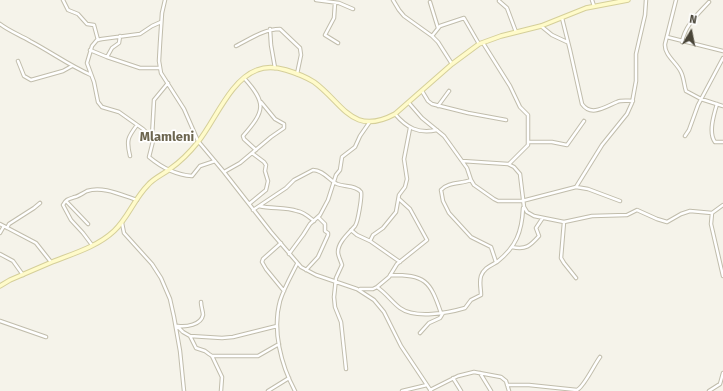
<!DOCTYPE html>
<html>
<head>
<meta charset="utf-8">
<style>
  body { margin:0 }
  #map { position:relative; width:723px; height:391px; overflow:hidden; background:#f5f3ea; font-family:"Fira Sans",sans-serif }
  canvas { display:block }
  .north { position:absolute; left:671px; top:12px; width:40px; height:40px; -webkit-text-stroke:3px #fff; paint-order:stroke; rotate:10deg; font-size:11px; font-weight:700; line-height:16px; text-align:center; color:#494538 }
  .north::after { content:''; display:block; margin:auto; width:14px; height:18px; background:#494538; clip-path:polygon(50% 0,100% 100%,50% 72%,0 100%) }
</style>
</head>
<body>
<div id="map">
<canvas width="723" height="391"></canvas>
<div class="north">N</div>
</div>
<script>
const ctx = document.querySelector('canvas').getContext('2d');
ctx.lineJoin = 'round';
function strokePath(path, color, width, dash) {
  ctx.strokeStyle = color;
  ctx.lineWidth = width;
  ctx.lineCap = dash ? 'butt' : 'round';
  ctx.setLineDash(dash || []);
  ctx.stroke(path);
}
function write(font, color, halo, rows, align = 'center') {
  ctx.font = font + ' "Fira Sans",sans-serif';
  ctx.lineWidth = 3.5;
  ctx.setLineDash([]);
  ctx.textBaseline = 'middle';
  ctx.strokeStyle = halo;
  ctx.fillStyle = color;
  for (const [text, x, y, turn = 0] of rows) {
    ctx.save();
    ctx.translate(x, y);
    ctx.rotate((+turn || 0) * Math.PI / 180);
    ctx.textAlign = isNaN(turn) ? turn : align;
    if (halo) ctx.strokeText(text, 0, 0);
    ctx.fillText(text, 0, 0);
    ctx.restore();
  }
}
const minor = new Path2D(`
  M63,0L68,10L78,14L87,24L94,25L98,40
  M165,0L162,13L160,43L159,61L161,73L184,109L198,141L224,172L271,232L301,267L316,275L357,289L374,300L384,312L401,346L431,391
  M316,0L339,3L353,9
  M393,0L399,10L404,16L432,36L438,42L452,64
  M592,0L594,6
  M676,0L665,44C664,55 677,63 681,72C684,78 684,85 686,91L701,99L723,106
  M499,1L507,8L516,32
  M430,2L438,28
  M335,3L334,18L325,35L338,43
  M562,18L570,50L582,104C591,117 605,107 617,102C621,100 627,101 633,101
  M161,22L152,26L140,34L102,39L97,40L92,46L87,63L94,82L98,102L102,107L119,112L143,129L150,136L153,141L149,157C161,167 177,175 192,176L200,166L215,161
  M0,24C9,31 20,35 30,41C51,52 70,66 91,75
  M541,26L552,35L567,42
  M270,29L271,45L275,68
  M432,36L440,26L464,18L479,44
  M667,37L723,51
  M682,42C685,25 698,14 709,2
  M483,43L510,86L520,107L528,115V145L509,164
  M236,46C250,39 264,29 280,29L300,48L301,55L297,74
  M90,50L107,57L112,48L119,43L120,36
  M107,57L140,68H160
  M18,61L24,76L31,80L63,71L72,66
  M244,78C267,103 265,111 243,136L244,139L256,150
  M422,91L428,101L432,104L468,113L506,120
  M409,103L422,118L444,136L467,168L471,180L474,185L494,199L498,201H522L576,187L588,189L620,201
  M717,104C714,114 708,133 715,142H723
  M438,106L449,91
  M395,114C407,128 418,134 437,130
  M685,136L689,130L698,105L723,58
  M152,137L154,100L168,83
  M529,142H552L567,145L584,121
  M130,156C126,140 128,137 137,125
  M462,161L508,164L514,167L520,174L524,207L527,212L534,216L564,222L592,216L627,215L637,210L657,219L667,222L681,214L690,211L712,213
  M224,172L240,163L271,137L284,128V124L275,119L261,102
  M471,180C461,184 448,182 441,190L443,201L449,213L471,237L491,247L496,262
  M576,187L602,145L627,114L632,103L636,81V54L645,15L646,0
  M66,201L88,224
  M249,204L266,190L268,181L265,171L266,165L264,162L252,153
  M723,205L712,213L711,224L723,276
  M259,206C272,209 286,207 297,211C304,212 309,217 314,221
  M253,210L286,188L294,180L313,170C323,170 329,180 337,184C345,187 356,185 361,192C362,197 358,222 355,226C349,233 338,242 338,252C338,256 341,261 342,265L336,278L334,297L335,307L341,322L346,369
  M564,222L561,258L564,263L576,278
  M122,223L124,233L152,264L161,278L170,299L174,317L180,351L184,391
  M0,224L36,243L51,262
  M7,228L9,224L34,208L40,203
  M351,230L357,235L370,241
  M0,233L4,226
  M281,243L263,259L262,262L266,269L284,291
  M92,245L83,233L71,220L63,205C66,199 69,199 75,197C79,196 83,193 87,191C103,186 121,195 137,200
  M512,247C526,250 530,246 539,236L536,228L542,219
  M0,254L13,261L23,275
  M289,254L303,235L310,224L320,215L328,200L336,175L340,170L342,157L355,147L360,136L369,123
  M400,262L370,241L373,235L383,228L396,212L399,195L405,187L407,179L404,159L410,128
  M306,270L318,257L328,235V233L325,231V224L318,217
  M390,275C425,275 430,280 441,313
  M377,287C386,293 392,302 400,308C415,319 448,313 465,308L471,300L481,295C481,288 479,283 481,276C484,268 490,266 497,262C516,247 522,232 523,208
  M360,289H373L377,287L389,277L397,264L427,240L410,209L399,199
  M0,321L46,337
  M177,326L183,332L190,336L222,338L233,337L277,326
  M178,326C186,327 201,325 203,315C203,311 201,307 201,302
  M420,333L429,323L440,318L443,313
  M190,336L196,348L205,351L209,354L212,356H258L279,344
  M212,356L222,377L221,391
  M480,373L491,391
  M453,378L461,391
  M507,385H529L577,390C584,387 594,365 600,357
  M430,390L458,376L474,372L501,377L506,381L509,391
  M268,391L289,378
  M295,391C281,365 272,330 280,301C284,288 291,276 297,264
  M402,391L427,385
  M709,391L720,384L723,373`);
const secondary = new Path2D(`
  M0,286L10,280C24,274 38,268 52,262C72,254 97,247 114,231C128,218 134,199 148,185C154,178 162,175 170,169C180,162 190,152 198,142C215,121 230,80 257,70C267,66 276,67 286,70C296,73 306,77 314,82C343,103 352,137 395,114L452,64L479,44L501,36L541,26L586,8L628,0`);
strokePath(minor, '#c1bdac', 4.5);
strokePath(secondary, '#d5cf9a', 5.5);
strokePath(minor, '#fff', 2.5);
strokePath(secondary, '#fffbca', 3.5);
write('bold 13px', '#6c654f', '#fff', [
  ["Mlamleni",167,137]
]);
</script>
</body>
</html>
